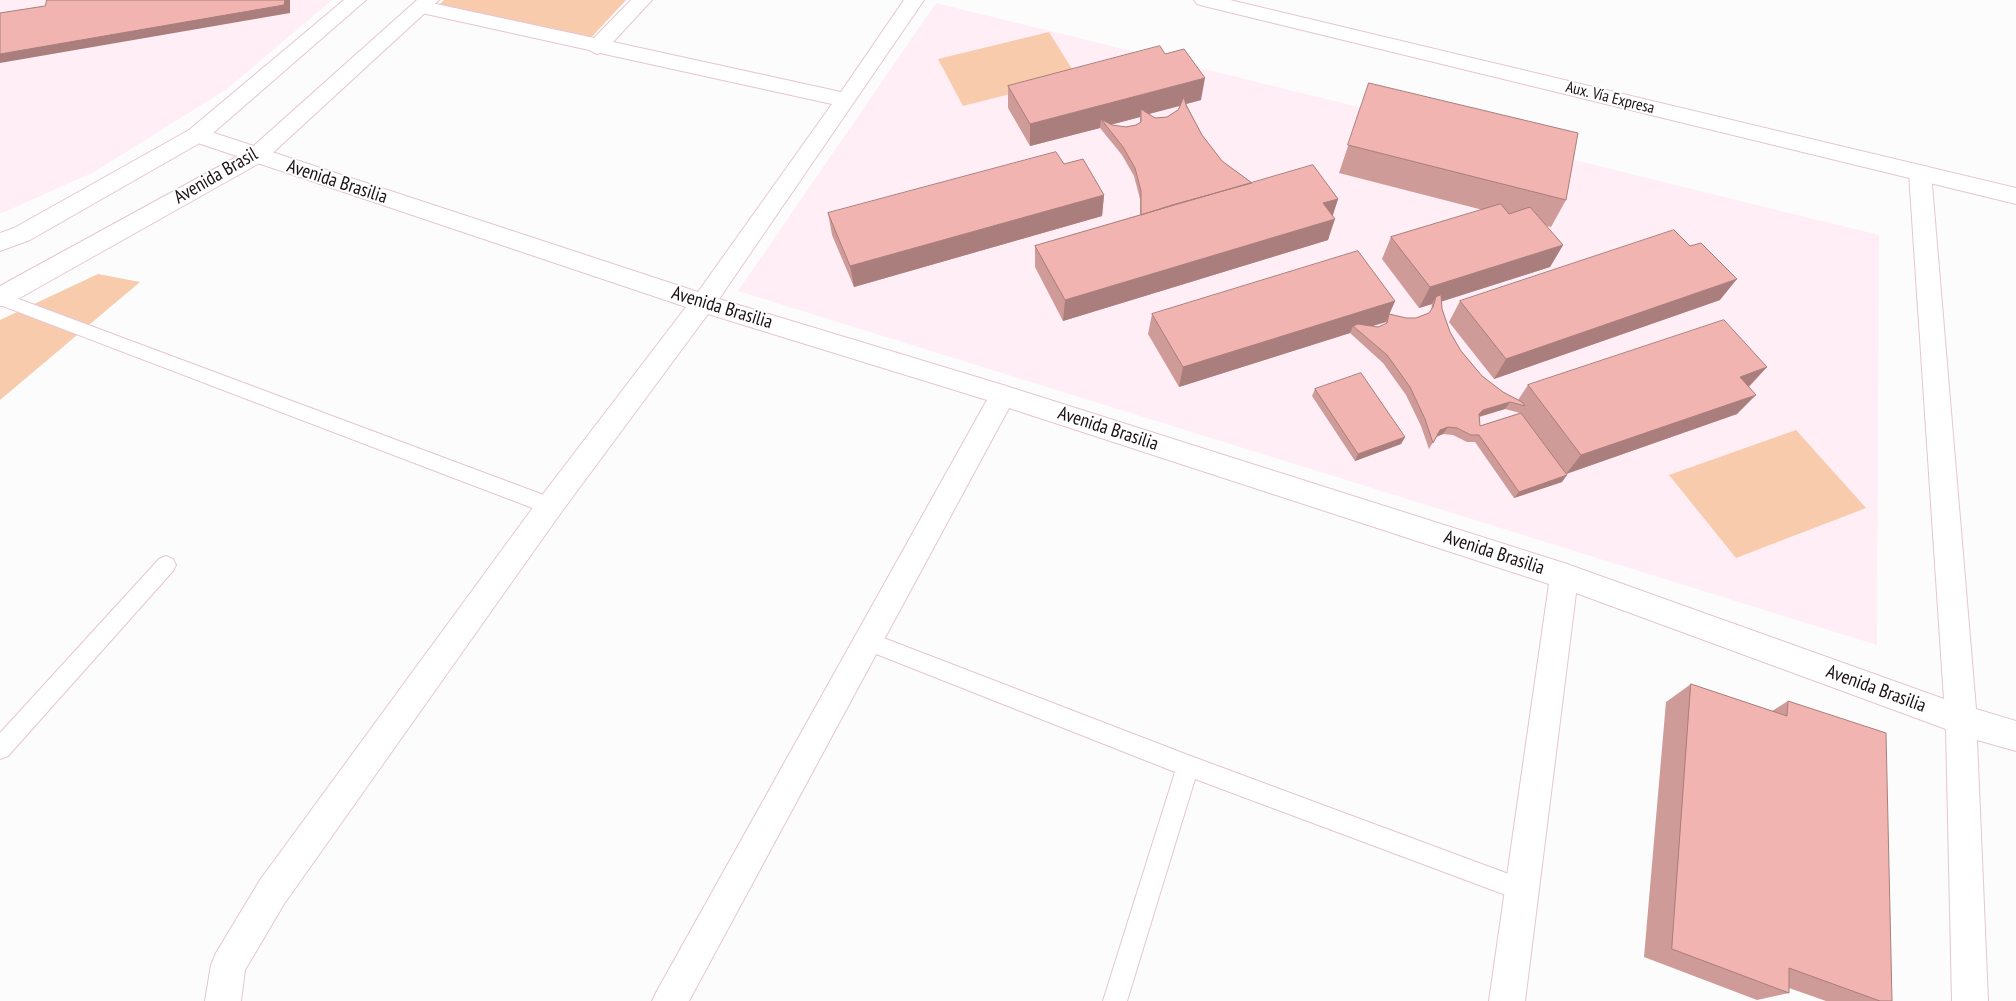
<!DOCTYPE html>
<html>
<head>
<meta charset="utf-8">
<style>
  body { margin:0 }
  canvas { display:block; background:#fbfcfb }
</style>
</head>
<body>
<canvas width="2016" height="1001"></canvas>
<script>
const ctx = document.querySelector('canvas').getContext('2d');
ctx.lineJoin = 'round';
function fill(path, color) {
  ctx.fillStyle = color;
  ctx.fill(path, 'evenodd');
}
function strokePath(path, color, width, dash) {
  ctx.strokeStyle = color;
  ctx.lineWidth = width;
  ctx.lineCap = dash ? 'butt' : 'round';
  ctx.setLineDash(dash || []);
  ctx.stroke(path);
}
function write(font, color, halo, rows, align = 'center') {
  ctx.font = font + ' "PT Sans Narrow",sans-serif';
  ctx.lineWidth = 4;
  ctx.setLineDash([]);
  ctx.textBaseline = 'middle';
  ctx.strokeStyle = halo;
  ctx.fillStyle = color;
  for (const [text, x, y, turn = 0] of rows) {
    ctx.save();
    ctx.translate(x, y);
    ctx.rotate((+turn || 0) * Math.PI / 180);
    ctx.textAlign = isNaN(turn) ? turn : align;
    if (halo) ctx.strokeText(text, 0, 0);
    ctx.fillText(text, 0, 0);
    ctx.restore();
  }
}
fill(new Path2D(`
  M0,0H332L227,89L94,172L0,214Z
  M936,3L1879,235L1877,645L738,291Z`), '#ffeef6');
fill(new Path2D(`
  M444,0H626L588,41L440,4Z
  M1049,32L1077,77L963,106L938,59Z
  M98,274L140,282L0,400V320Z
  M1796,430L1866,508L1736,558L1669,475Z`), '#f8cbac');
const service = new Path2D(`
  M0,292L557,500L559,506L557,512L550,514L543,512L0,305Z
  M166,556L173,559L176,565L173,571L8,756L0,759V733L159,559Z
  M868,632L1188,755L1522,879L1530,882L1533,890L1530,898L1522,901L1195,779L1127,1001H1103L1175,772L861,648L858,641L861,634Z`);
const minor = new Path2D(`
  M631,0H652L613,42L841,92L904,0H924L719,299L1003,385L1564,563L1944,699L1909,173L1912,167L1920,165L1928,167L1931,173L1976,709L2016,721V751L1977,740L1988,1001H1952L1946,729L1576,593L1525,1001H1489L1549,584L1009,408L689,1001H652L658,989L987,400L708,314L560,514L284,904L245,970L241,1001H205L211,965L216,953L260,880L540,498L686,307L189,140L186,135L189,130L197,127L205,130L698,292L832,104L600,53L597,54L589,50L422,13L415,11L412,7L415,3L422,1L594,38Z`);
const secondary = new Path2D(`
  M344,0H366L205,140L30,240L0,251V233L14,228L189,130Z
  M417,0H439L265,160L9,304L0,306V286L249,150Z
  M1194,0H1230L2016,188V204L1204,6L1197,4Z`);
strokePath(service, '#e6c5d5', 2);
strokePath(minor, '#e6c5d5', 2);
strokePath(secondary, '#e6c5d5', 2);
fill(service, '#fff');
fill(minor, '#fff');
fill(secondary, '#fff');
fill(new Path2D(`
  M1369,83L1566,200L1551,227L1546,226L1563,245L1550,267L1442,301V309L1450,332L1461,351L1482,376L1503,392L1518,400L1528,385L1767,367L1749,387L1737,414L1566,474L1562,482L1514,498L1475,442H1467L1453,435L1443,434L1436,437L1429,449L1421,426L1406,395L1383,363L1350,333L1179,387L1148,334L1152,314L1395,301L1389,314L1406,318H1416L1429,313L1431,311L1432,304L1419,308L1382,259L1391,237L1483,210L1339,173ZM1386,322V324L1378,327L1372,326ZM1505,409L1520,413L1480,426L1479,417Z
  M1008,86L1201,100L1186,104L1202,135L1222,161L1252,183L1338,199L1333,215L1328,240L1063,321L1035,267V246L1140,215V199L1134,176L1122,155L1100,128L1030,146L1008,108ZM1180,106L1178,110L1167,117L1155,118L1149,114ZM1140,117V123L1136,125L1126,127L1110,125Z
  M1104,195L1102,216L854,287L832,235L828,213Z
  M1720,300L1494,379L1449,322L1460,301Z
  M1315,389L1405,437L1401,444L1355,461L1312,396Z
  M1691,684L1772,711L1788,701L1892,1001H1826L1789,988V993L1757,1000L1644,957L1666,702Z`), '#cf9b98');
fill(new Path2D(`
  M285,0H290V13L0,63V54Z
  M1205,78L1201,100L1141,116V109L1140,117L1106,126L1101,119L1100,128L1030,146V124Z
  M1104,195L1102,216L854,287L850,266Z
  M1338,199L1331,220L1335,219L1328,240L1063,321L1065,300L1323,203Z
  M1563,245L1550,267L1434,304L1436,297L1432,304L1419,308L1430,287Z
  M1737,279L1720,300L1494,379L1506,359Z
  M1395,301L1386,322L1359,330L1353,326L1350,333L1179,387L1183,367Z
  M1767,367L1748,387L1740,377Z
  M1756,395L1737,414L1566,474L1581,455Z
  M1510,402L1505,409L1478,417L1479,414L1483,410Z
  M1448,427L1443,434L1436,437L1440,430Z
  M1405,437L1401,444L1355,461L1358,454Z
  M1567,475L1562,482L1514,498L1519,492Z`), '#a97e7c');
const building = new Path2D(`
  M47,0H285L284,5L0,54V13L45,6Z
  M1160,46L1165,54L1184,49L1205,78L1030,124L1008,86Z
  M1369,83L1578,133L1566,200L1348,145Z
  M1184,97L1186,105L1202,135L1222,161L1252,183L1172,205L1141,215V191L1135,168L1123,147L1101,119L1112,125L1126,127L1136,125L1141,122V109L1155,118L1167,117L1178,110Z
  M1056,152L1064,164L1083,159L1104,195L850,266L828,213Z
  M1313,165L1338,199L1323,203L1335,219L1065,300L1035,246Z
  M1501,204L1509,214L1530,207L1563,245L1430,287L1391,237Z
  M1674,230L1690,246L1701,243L1737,279L1506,359L1460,301Z
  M1358,251L1395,301L1183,367L1152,314Z
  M1441,295L1442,309L1450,332L1461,351L1482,376L1503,392L1522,402L1525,406L1510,402L1483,410L1479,414L1480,426L1521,413L1567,475L1519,492L1479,435H1471L1457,428L1448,427L1440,430L1433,443L1425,419L1410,387L1387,355L1353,326L1358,324L1378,327L1387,323L1389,314L1406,318H1416L1429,313L1433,307L1436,297Z
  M1724,320L1767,367L1740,377L1756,395L1581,455L1528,385Z
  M1361,373L1405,437L1358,454L1315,389Z
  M1691,684L1787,716L1788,701L1886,733L1892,1001H1880L1789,968V993L1672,949Z`);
fill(building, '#f1b4b1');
strokePath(building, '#a97e7c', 1);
write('16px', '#1b1015', '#fff', [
  ["Aux. Vía Expresa",1610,98,14]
]);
write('19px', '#1b1015', '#fff', [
  ["Avenida Brasil",216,176,-30],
  ["Avenida Brasilia",337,182,18],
  ["Avenida Brasilia",722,308,17],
  ["Avenida Brasilia",1108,429,18],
  ["Avenida Brasilia",1494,553,18],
  ["Avenida Brasilia",1876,689,20]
]);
</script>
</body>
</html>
